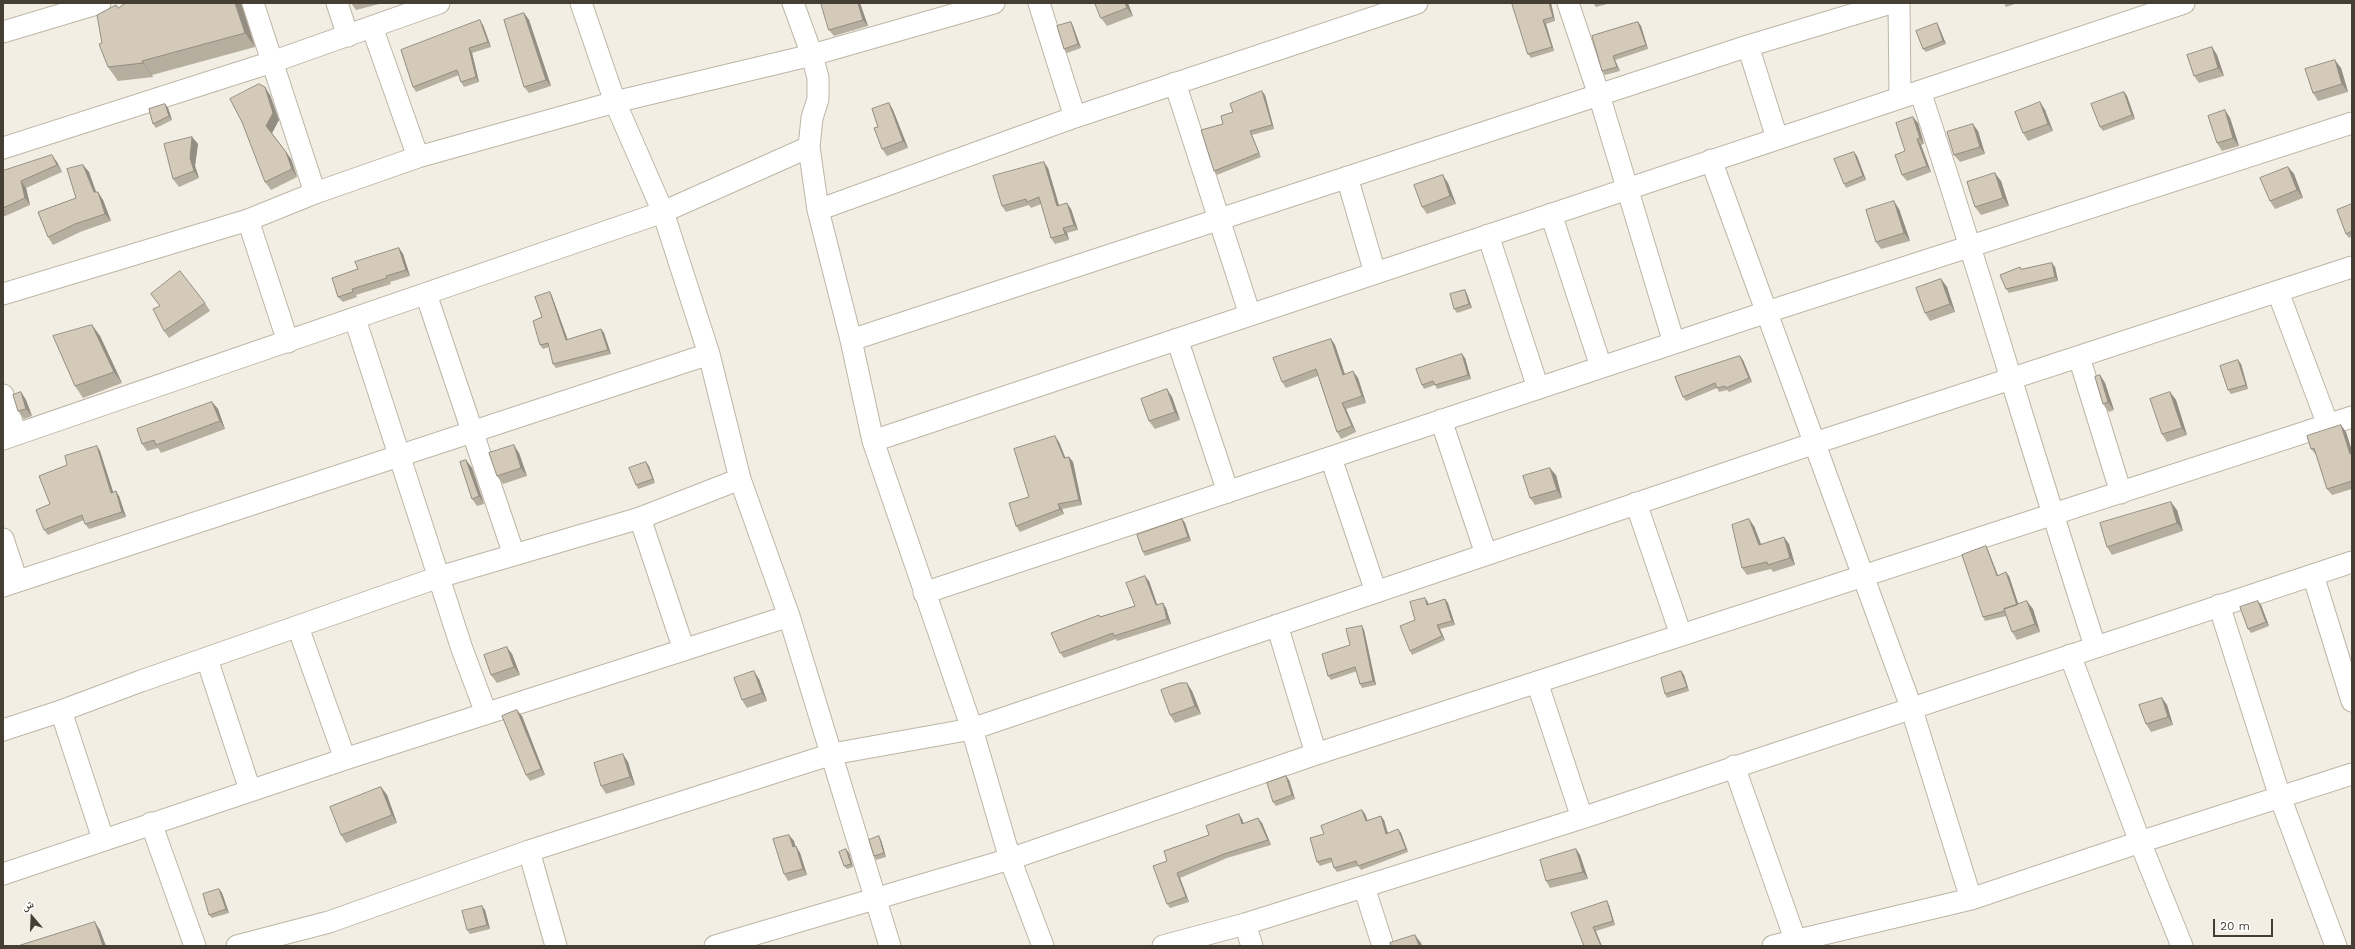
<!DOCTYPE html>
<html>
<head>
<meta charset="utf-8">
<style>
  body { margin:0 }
  #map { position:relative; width:2355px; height:949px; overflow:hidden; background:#f2eee3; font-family:"Work Sans","Noto Naskh Arabic",sans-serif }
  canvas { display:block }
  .frame { position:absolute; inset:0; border:4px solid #443e33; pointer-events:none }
  .north { position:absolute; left:12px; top:897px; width:40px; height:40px; -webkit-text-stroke:3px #fff; paint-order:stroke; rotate:341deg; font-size:11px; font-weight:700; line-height:16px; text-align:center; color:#443e33 }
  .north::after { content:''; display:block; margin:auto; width:14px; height:18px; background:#443e33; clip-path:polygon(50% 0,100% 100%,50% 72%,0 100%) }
  .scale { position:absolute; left:2213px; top:919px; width:60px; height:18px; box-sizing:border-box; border:2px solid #443e33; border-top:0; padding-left:5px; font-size:12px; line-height:14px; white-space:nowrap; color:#443e33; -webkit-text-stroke:3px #fff; paint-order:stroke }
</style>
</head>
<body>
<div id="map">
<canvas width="2355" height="949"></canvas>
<div class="frame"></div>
<div class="north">ش</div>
<div class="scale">20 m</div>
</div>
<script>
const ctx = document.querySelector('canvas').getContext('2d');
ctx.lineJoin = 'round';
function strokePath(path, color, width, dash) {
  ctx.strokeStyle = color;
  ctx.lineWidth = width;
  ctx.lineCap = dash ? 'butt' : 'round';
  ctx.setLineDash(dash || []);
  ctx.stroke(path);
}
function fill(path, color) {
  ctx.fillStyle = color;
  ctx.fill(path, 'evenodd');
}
const street = new Path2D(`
  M253,3L315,193
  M337,3L348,36
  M581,3L615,102L663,212L709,354L740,479L789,616L890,946
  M793,3L812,55L818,78V99L812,118L809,147L818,210L851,340L873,441L972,729L1010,859L1043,946
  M1039,3L1075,117
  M1568,3L1599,95L1674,343
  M1899,3L1900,97
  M372,27L418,157
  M3,32L100,3
  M1748,46L1777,138
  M1175,83L1250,315
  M1920,91C1981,275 2035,462 2095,646
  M3,148L272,62L439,3
  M1711,160L1911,707L1971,899
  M1347,177L1375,273
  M818,210L1075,117L1417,3
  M1551,214L1601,367
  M248,220L288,342
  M1488,235L1538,388
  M2278,292L2328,425
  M3,294L248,220L315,193L418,157L615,102L812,55L994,3
  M426,294L514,555
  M355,319L462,649L486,713
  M1177,339L1228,492
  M851,340L1748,46L1891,3
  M2079,357L2121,493
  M3,395L16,434
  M1441,420L1486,554
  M3,439L663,212L809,147
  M873,441L2184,3
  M1331,458L1376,592
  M1636,503L1681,635
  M640,518L684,650
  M3,539L17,581
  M2313,575L2352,701
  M3,586L709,354
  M924,593L1767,312L2352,123
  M2219,605L2280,797L2336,946
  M1277,625L1316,754
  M298,627L345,759
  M2070,655L2140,842L2182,946
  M207,659L250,790
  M1537,682L1582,818
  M61,711L141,681L439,577L640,518L740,479
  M3,730L61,711L103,839
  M1734,766L1795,939
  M151,823L195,946
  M529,851L556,946
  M3,874L345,759L789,616
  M1364,887L1383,946
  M1245,924L1252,946
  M237,946L329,922L529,851L832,754L972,729L1815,443L2352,267
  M715,946L1010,859L1316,754L2352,417
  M1163,946L1245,924L1582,818L2352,562
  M1773,946L1971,899L2140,842L2352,774`);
strokePath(street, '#bdb6a6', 23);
strokePath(street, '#fff', 21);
fill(new Path2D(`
  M241,3L255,47L152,75L153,77L118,81L108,67L102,43L116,5L118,8Z
  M351,3H383L356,10Z
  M860,3L868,26L834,36L829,30Z
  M1128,3L1133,16L1107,26L1101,18Z
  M1512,3H1551L1555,21L1546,24L1554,51L1531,58L1528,54Z
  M1593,3H1611L1596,7Z
  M2004,3H2018L2006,7Z
  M524,13L529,20L551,86L529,93L524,87Z
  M1638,22L1641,26L1648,49L1615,60L1620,71L1605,75L1602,71L1592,36Z
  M483,25L491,47L472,53L479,82L464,87L461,82L459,75L416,92L413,87Z
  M1073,26L1081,48L1067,53L1064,49Z
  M1939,27L1946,44L1926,52L1923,49Z
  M2212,47L2217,55L2224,76L2199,83L2194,76Z
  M2341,68L2348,92L2318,101L2313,93Z
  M2124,92L2127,96L2135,119L2103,131L2100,127Z
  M270,95L279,120L272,133L291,159L297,177L271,190L265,182Z
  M1265,95L1274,129L1252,135L1261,157L1217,175L1214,171L1223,124L1233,112Z
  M2040,102L2045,110L2053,131L2028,141L2023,133Z
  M889,103L893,110L908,148L887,156L882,149L878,127Z
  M165,104L168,108L172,120L156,128L153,124Z
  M2225,110L2230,118L2239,146L2222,151L2217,143Z
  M1918,123L1924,144L1921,145L1931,172L1907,181L1902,175L1905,151Z
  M1978,131L1985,154L1960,162L1954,155Z
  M192,137L198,144L195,166L199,178L179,187L173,179Z
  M1857,156L1866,180L1846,188L1844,184Z
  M57,162L62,172L26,188L30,205L3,217V171Z
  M83,165L89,172L96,192L103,200L111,221L80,232L53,245L48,237L76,198Z
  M2288,167L2294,174L2303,198L2275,209L2270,201Z
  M1048,168L1059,206L1071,209L1078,230L1067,233L1069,240L1055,244L1051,238L1041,204L1031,208L1029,205L1006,212L1002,206Z
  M2001,181L2009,206L1981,215L1975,207Z
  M1448,183L1456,204L1427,214L1422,207Z
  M2352,204V236L2349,238L2346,234Z
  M1899,209L1910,241L1881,249L1876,242Z
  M399,248L403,254L410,276L390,282L391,284L356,295L357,297L343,302L338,297Z
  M2020,267L2021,269L2055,267L2058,281L2009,293L2006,289Z
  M1941,279L1947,287L1955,312L1930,321L1925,313Z
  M1465,290L1467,294L1472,308L1457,313L1454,309Z
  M552,296L568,340L601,329L604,333L611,354L556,368L553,364L549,347L543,349L540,345L542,317Z
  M205,303L210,311L169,338L164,331Z
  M92,325L100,336L122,383L83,398L75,386Z
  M1331,339L1335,345L1345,374L1358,378L1366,403L1346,409L1356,432L1341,439L1337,432L1318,376L1286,388L1282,382Z
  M1465,358L1471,379L1437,389L1435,385L1424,389L1422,385Z
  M1743,360L1752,382L1729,392L1727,390L1719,392L1717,388L1686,401L1683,397Z
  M2241,364L2248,389L2231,394L2228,390Z
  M2100,375L2105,383L2114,410L2109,412L2103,404Z
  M1167,389L1172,397L1180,420L1155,429L1149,421Z
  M21,392L26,400L32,416L24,419L18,411Z
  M2170,392L2176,400L2187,435L2167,442L2162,434Z
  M212,402L218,409L225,429L161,453L158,448L147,451L142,444Z
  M2346,432L2352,451V489L2332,495L2327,489L2317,455H2316L2311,449Z
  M1059,442L1065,458L1069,457L1073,462L1082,505L1062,509L1064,514L1020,532L1016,526L1029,497Z
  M97,446L100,451L113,492L119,496L126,517L89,529L85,524L84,520L48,535L44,530L50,504L67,465Z
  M519,453L527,476L503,484L497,476Z
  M466,460L472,468L484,504L477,506L472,499Z
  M649,466L655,483L638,489L636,485Z
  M1556,475L1562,498L1535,505L1530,498Z
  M2177,510L2183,531L2112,555L2107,547Z
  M1182,519L1185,523L1191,541L1145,556L1143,552Z
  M1754,526L1761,544H1789L1795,565L1773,572L1771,569L1747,575L1742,568Z
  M1988,550L1998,575L2009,576L2018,604L2033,609L2040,632L2017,640L2012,632L2006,616L1985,621L1983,617Z
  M1149,581L1157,604L1166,608L1171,624L1117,641L1116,639L1064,658L1060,653L1099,615L1100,617L1135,606Z
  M1445,599L1448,603L1455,625L1440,629L1445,640L1412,655L1410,651L1415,620L1428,602V604Z
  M2261,605L2269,626L2251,633L2248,629Z
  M1364,630L1376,685L1362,688L1360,684L1357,671L1331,680L1328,676L1350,645Z
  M512,654L520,675L497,683L491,675Z
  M1681,671L1684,675L1689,691L1667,698L1665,694Z
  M759,679L767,701L747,708L742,700Z
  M1192,691L1201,714L1175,723L1170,715Z
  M2162,698L2167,705L2173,725L2151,732L2146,724Z
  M522,716L545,775L530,781L526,775Z
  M628,762L635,785L606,794L601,786Z
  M1289,780L1295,799L1276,806L1273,802Z
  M381,787L387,795L397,823L346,843L341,835Z
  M1362,810L1365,814L1367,820H1384L1388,833L1398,829L1401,833L1408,852L1361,870L1358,866L1337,872L1334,868L1332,862L1320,866L1317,862L1324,834Z
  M1242,819L1244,824L1262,823L1271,845L1227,858L1180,878L1189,902L1170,908L1167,904V861L1209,835Z
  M881,840L886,857L876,860L874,856Z
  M794,841L795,846L800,853L807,875L788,881L784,874Z
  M1576,849L1580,855L1588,879L1550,888L1546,881Z
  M849,853L853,867L847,869L844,866Z
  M219,889L222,893L229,913L212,918L209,915Z
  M1609,905L1615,925L1596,931L1571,913Z
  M485,910L490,929L470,934L467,930Z`), '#b6ae9f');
fill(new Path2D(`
  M235,3H241L255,47L245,33Z
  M858,3H860L868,26L863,20Z
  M1125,3H1128L1133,16L1127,8Z
  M1549,3H1551L1555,21L1553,17Z
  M524,13L529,20L551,86L546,80Z
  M480,20L483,25L491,47L488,42Z
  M1543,20L1546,24L1554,51L1552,47Z
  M1071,22L1073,26L1081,48L1078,44Z
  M1638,22L1641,26L1648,49L1646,45Z
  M1937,23L1939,27L1946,44L1943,41Z
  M2212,47L2217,55L2224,76L2218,68Z
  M469,48L472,53L479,82L476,77Z
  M1613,56L1615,60L1620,71L1617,67Z
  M2335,60L2341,68L2348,92L2342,84Z
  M142,61L152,75L153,77L143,63Z
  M265,87L270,95L279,120L272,133L266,126Z
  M1262,91L1265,95L1274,129L1272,125Z
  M2124,92L2127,96L2135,119L2132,115Z
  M2040,102L2045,110L2053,131L2048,124Z
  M889,103L893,110L908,148L903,141Z
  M165,104L168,108L172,120L169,116Z
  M2225,110L2230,118L2239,146L2233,138Z
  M1913,117L1918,123L1924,144L1920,138Z
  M1973,124L1978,131L1985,154L1980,147Z
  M192,137L198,144L195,166L199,178L194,171L190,158Z
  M1917,139L1921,145L1931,172L1927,166Z
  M286,152L291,159L297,177L292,169Z
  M1854,152L1857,156L1866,180L1863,176Z
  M52,155L57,162L62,172L57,165Z
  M1044,162L1048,168L1061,212L1057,206Z
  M83,165L89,172L99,200L94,192Z
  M2288,167L2294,174L2303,198L2297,190Z
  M1995,173L2001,181L2009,206L2003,198Z
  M1443,175L1448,183L1456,204L1450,196Z
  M21,181L26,188L30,205L25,198Z
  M98,192L103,200L111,221L105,214Z
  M1894,201L1899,209L1910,241L1904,233Z
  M1067,203L1071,209L1078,230L1074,225Z
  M1063,228L1067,233L1069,240L1065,234Z
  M399,248L403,254L410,276L406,270Z
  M2052,263L2055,267L2058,281L2055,277Z
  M1941,279L1947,287L1955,312L1950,304Z
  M1465,290L1467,294L1472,308L1469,304Z
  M550,292L552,296L569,344L566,340Z
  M92,325L100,336L122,383L114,372Z
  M601,329L604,333L611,354L608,350Z
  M1331,339L1335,345L1347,381L1343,375Z
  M1462,354L1465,358L1471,379L1468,375Z
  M1740,356L1743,360L1752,382L1749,378Z
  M2238,360L2241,364L2248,389L2246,385Z
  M1353,371L1358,378L1366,403L1362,396Z
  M2100,375L2105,383L2114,410L2108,402Z
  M1167,389L1172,397L1180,420L1175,412Z
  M21,392L26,400L32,416L26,409Z
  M2170,392L2176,400L2187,435L2182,428Z
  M212,402L218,409L225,429L220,421Z
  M1342,403L1346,409L1356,432L1352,426Z
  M2341,425L2346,432L2352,451V456L2350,454Z
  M1055,436L1059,442L1068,464L1064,458Z
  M514,445L519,453L527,476L521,468Z
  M97,446L100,451L115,498L111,493Z
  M1069,457L1073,462L1082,505L1079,500Z
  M466,460L472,468L484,504L479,496Z
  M646,462L649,466L655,483L653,479Z
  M1550,468L1556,475L1562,498L1557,490Z
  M116,491L119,496L126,517L122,512Z
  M2171,502L2177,510L2183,531L2177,523Z
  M1058,504L1062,509L1064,514L1060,509Z
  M1182,519L1185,523L1191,541L1188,537Z
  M1749,519L1754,526L1764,552L1759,545Z
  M1784,537L1789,544L1795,565L1790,558Z
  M1986,546L1988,550L1999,579L1997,576Z
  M2006,572L2009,576L2021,612L2018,608Z
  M1145,576L1149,581L1159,610L1156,605Z
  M1425,598L1428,602L1430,609L1427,605Z
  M1445,599L1448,603L1455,625L1452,621Z
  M2027,601L2033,609L2040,632L2035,624Z
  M2258,601L2261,605L2269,626L2266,622Z
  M1163,603L1166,608L1171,624L1167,619Z
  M1437,625L1440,629L1445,640L1442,636Z
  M1362,626L1364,630L1376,685L1373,681Z
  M507,647L512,654L520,675L514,667Z
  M754,671L759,679L767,701L762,693Z
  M1681,671L1684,675L1689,691L1687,687Z
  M1187,683L1192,691L1201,714L1195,706Z
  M2162,698L2167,705L2173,725L2168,717Z
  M517,710L522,716L545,775L541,769Z
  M623,754L628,762L635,785L630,777Z
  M1286,776L1289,780L1295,799L1292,795Z
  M381,787L387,795L397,823L392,815Z
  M1362,810L1365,814L1369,824L1366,821Z
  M1239,814L1242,819L1246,829L1242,824Z
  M1381,816L1384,820L1389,838L1386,834Z
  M1258,818L1262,823L1271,845L1268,840Z
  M1398,829L1401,833L1408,852L1406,849Z
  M789,835L794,841L797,854L793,847Z
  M879,836L881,840L886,857L884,853Z
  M796,846L800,853L807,875L803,869Z
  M846,849L849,853L853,867L851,864Z
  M1576,849L1580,855L1588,879L1583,872Z
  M1177,873L1180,878L1189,902L1186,897Z
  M219,889L222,893L229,913L226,909Z
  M1607,901L1609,905L1615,925L1613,921Z
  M482,906L485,910L490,929L487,925Z
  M95,922L100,930L106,946H103Z
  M1593,927L1596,931L1602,946H1601Z
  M1415,935L1421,943L1422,946H1419Z`), '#948d82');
const building = new Path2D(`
  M126,3H235L245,33L142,61L143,63L108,67L99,44L102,43L97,15L116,5L118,8Z
  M821,3H858L863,20L829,30Z
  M1095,3H1125L1127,8L1101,18Z
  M1512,3H1549L1553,17L1543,20L1552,47L1528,54Z
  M524,13L546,80L524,87L504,20Z
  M480,20L488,42L469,48L476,77L461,82L457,70L413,87L401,50Z
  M1071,22L1078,44L1064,49L1057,26Z
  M1638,22L1646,45L1613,56L1617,67L1602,71L1592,36Z
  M1937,23L1943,41L1923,49L1916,31Z
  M2212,47L2218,68L2194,76L2187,55Z
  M2335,60L2342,84L2313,93L2305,69Z
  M259,84L265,87L273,113L266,126L286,152L292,169L265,182L242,122L230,99Z
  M1262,91L1272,125L1250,131L1259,153L1214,171L1201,130L1223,124L1221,116L1233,112L1230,104Z
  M2124,92L2132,115L2100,127L2091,104Z
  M2040,102L2048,124L2023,133L2015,112Z
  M889,103L903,141L882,149L874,128L878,127L872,109Z
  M165,104L169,116L153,124L149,109Z
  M2225,110L2233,138L2217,143L2208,116Z
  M1913,117L1920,138L1917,139L1927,166L1902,175L1895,155L1905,151L1896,123Z
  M1973,124L1980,147L1954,155L1947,132Z
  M192,137L190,158L194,171L173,179L164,144Z
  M1854,152L1863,176L1844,184L1834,159Z
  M52,155L57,165L21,181L25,198L3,208V171Z
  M1044,162L1057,206L1067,203L1074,225L1063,228L1065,234L1051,238L1039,197L1027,202L1026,199L1002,206L993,176Z
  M83,165L94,192H98L105,214L75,224L48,237L38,212L76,198L67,169Z
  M2288,167L2297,190L2270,201L2260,178Z
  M1995,173L2003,198L1975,207L1967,182Z
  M1443,175L1450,196L1422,207L1414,185Z
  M1894,201L1904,233L1876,242L1866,210Z
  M2352,204V231L2346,234L2337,210Z
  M399,248L406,270L386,276L387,278L352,289L353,292L338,297L332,278L358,269L355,262Z
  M2052,263L2055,277L2006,289L2000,275L2020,267L2021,269Z
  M180,271L205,303L164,331L153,309L160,306L151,294Z
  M1941,279L1950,304L1925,313L1916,288Z
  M1465,290L1469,304L1454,309L1450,294Z
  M550,292L566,340L601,329L608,350L553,364L548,343L540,345L533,321L542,317L535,297Z
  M92,325L114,372L75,386L53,336Z
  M1331,339L1343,375L1353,371L1362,396L1342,403L1352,426L1337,432L1316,369L1282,382L1273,358Z
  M1462,354L1468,375L1435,385L1433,381L1422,385L1416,369Z
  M1740,356L1749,378L1726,388L1725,386L1717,388L1715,383L1683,397L1675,377Z
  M2238,360L2246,385L2228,390L2220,366Z
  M2100,375L2108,402L2103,404L2095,377Z
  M1167,389L1175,412L1149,421L1141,399Z
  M21,392L26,409L18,411L13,395Z
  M2170,392L2182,428L2162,434L2150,399Z
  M212,402L220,421L156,445L154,440L142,444L137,429Z
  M2341,425L2350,454L2352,453V481L2327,489L2314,448L2311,449L2307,436Z
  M1055,436L1064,458L1069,457L1079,500L1058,504L1060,509L1016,526L1009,503L1029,497L1014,449Z
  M514,445L521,468L497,476L489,453Z
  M97,446L111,493L116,491L122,512L85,524L82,515L44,530L36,510L50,504L39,476L67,465L65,456Z
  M466,460L479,496L472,499L460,462Z
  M646,462L653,479L636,485L629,468Z
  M1550,468L1557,490L1530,498L1523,476Z
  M2171,502L2177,523L2107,547L2100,523Z
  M1182,519L1188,537L1143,552L1137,535Z
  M1749,519L1759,545L1784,537L1790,558L1768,565L1767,562L1742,568L1732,525Z
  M1986,546L1997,576L2006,572L2017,605L2004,609L2005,611L1983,617L1962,555Z
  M1145,576L1156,605L1163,603L1167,619L1114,636L1113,633L1060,653L1051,633L1099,615L1100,617L1135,606L1126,583Z
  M1425,598L1427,605L1445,599L1452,621L1437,625L1442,636L1410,651L1400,626L1415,620L1410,602Z
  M2027,601L2035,624L2012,632L2004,609Z
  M2258,601L2266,622L2248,629L2240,607Z
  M1362,626L1373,681L1360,684L1355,667L1328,676L1322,654L1350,645L1346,629Z
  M507,647L514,667L491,675L484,655Z
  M754,671L762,693L742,700L734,678Z
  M1681,671L1687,687L1665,694L1661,678Z
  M1180,683H1187L1195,706L1170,715L1161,690Z
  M2162,698L2168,717L2146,724L2139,705Z
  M517,710L541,769L526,775L502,716Z
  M623,754L630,777L601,786L594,763Z
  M1286,776L1292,795L1273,802L1267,783Z
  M381,787L392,815L341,835L330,807Z
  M1362,810L1366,821L1381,816L1386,834L1398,829L1406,849L1358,866L1356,861L1334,868L1331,858L1317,862L1310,838L1324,834L1321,826Z
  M1239,814L1242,824L1258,818L1268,840L1224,854L1177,873L1186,897L1167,904L1153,866L1167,861L1164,851L1209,835L1206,826Z
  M789,835L793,847L796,846L803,869L784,874L773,839Z
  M879,836L884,853L874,856L869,840Z
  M846,849L851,864L844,866L839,852Z
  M1576,849L1583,872L1546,881L1540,860Z
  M219,889L226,909L209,915L203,894Z
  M1607,901L1613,921L1593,927L1601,946H1584L1571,913Z
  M482,906L487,925L467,930L462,911Z
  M95,922L103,946H18Z
  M1415,935L1419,946H1391L1390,943Z`);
fill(building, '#d4cab9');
strokePath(building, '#948d82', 1);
</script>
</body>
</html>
